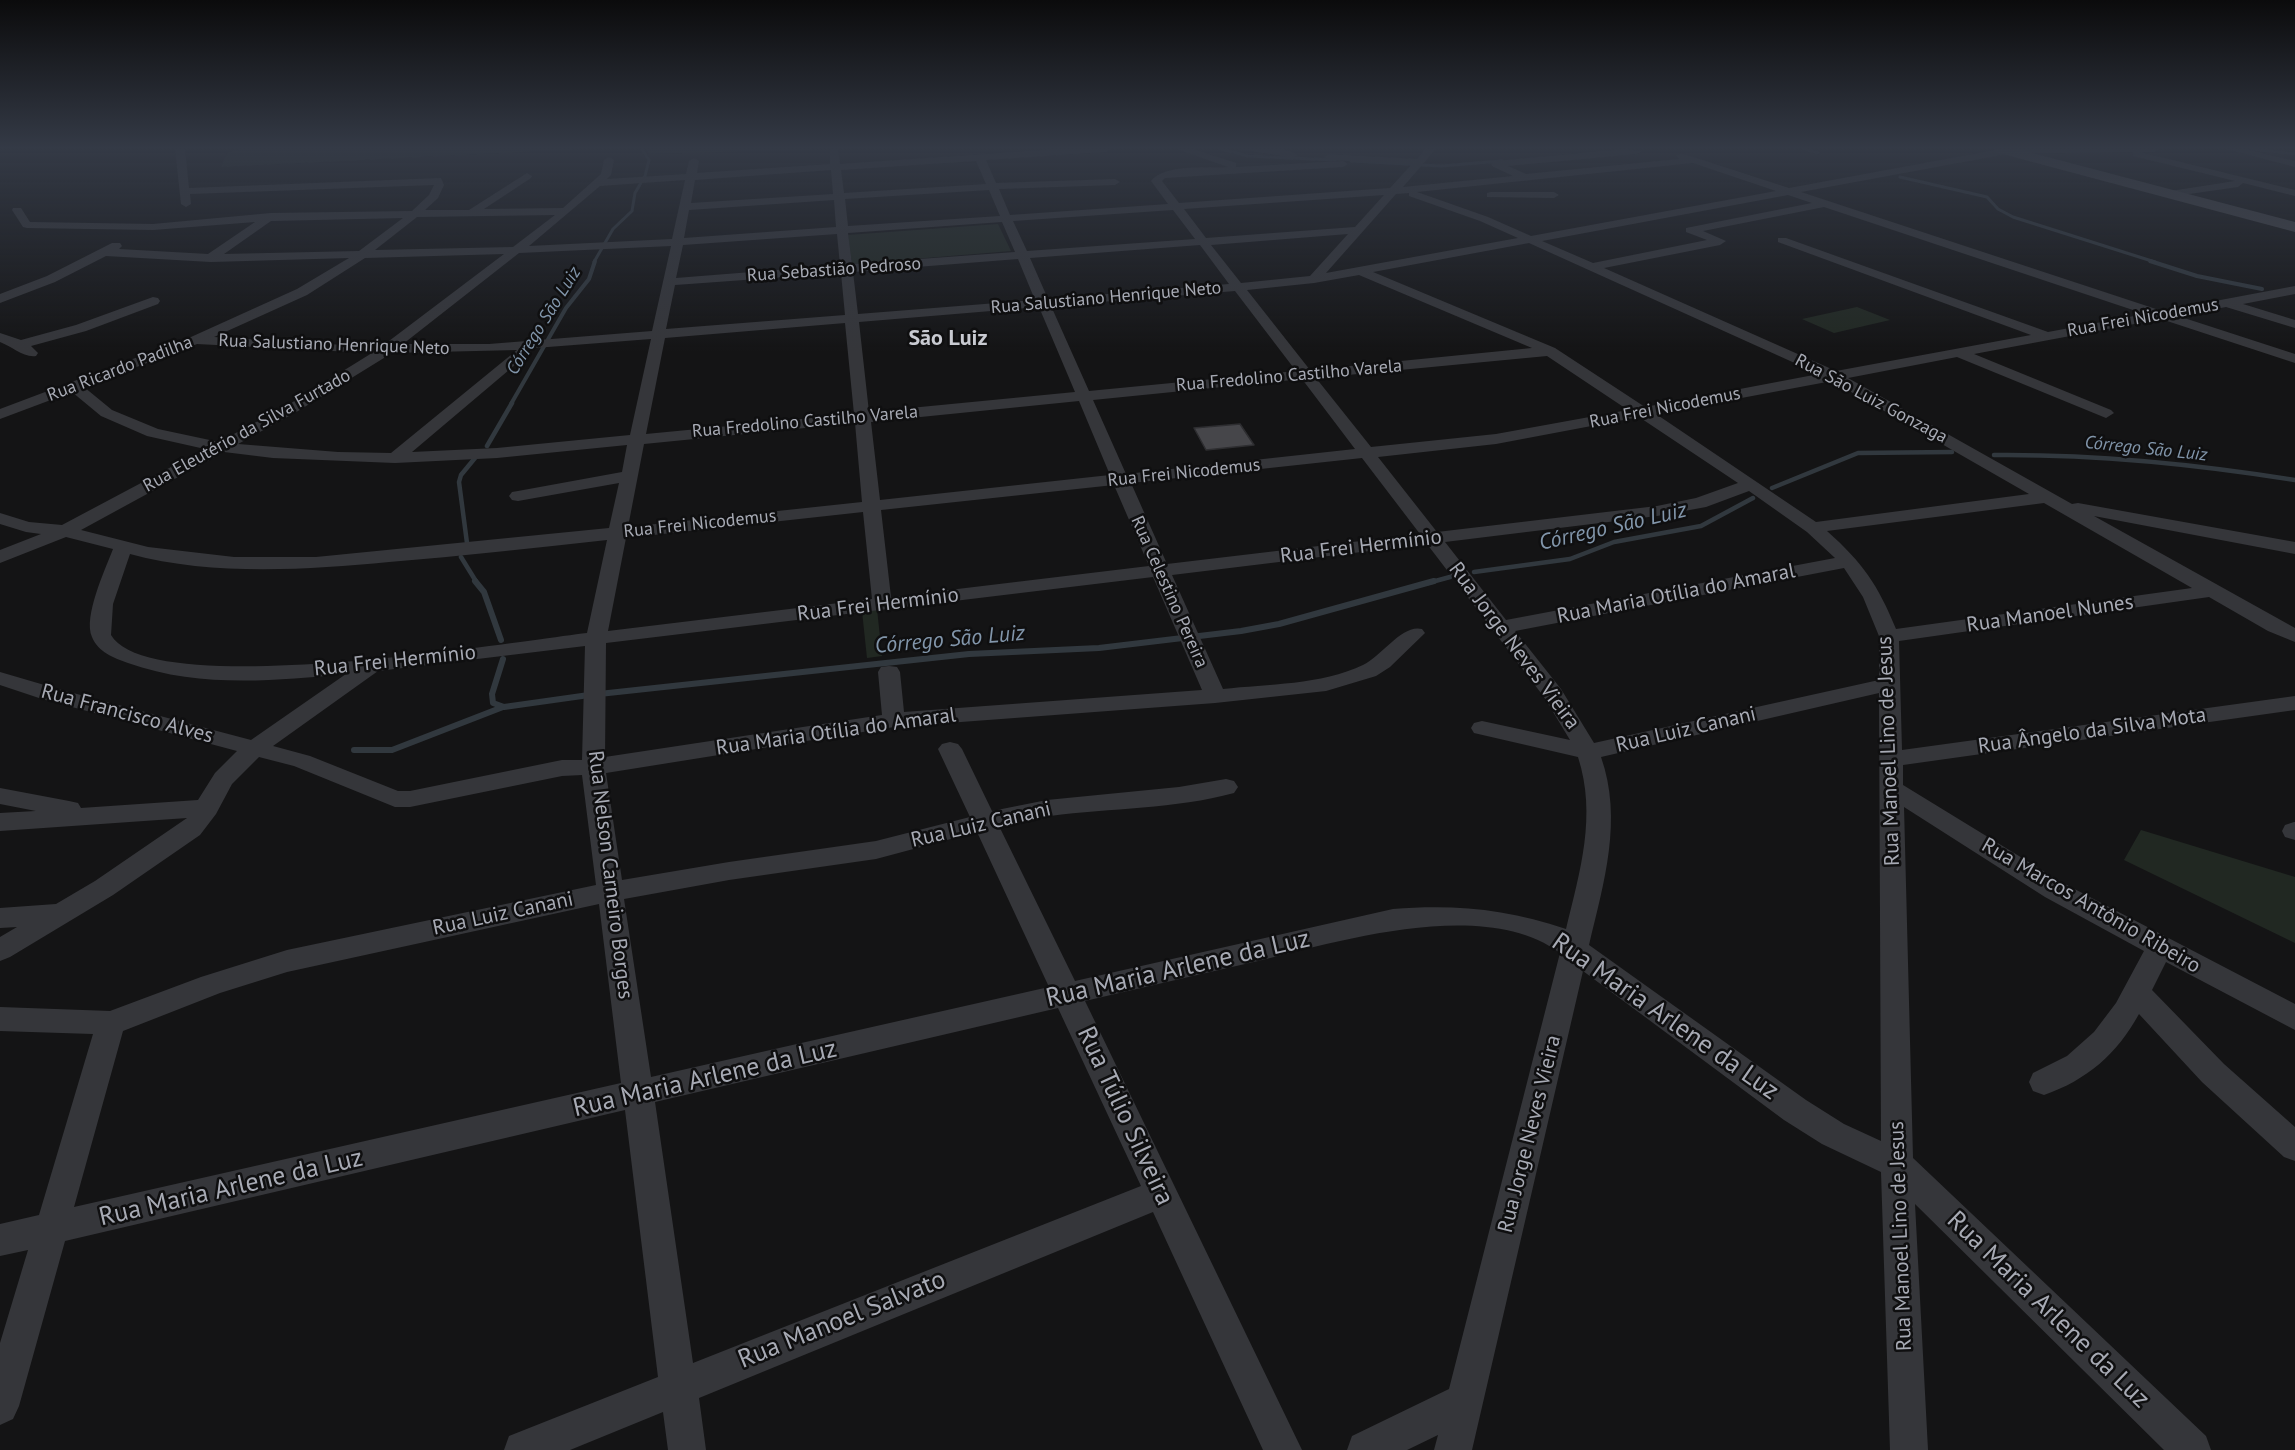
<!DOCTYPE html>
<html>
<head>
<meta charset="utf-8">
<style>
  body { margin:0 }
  canvas { display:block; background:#141415 }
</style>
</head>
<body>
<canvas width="2295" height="1450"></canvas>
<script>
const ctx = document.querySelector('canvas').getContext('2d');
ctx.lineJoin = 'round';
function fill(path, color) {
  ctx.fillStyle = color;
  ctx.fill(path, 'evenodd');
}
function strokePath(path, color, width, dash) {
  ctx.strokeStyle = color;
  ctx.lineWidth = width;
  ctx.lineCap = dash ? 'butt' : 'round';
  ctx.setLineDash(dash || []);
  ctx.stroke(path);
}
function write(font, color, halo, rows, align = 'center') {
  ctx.font = font + ' "PT Sans",sans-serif';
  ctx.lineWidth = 5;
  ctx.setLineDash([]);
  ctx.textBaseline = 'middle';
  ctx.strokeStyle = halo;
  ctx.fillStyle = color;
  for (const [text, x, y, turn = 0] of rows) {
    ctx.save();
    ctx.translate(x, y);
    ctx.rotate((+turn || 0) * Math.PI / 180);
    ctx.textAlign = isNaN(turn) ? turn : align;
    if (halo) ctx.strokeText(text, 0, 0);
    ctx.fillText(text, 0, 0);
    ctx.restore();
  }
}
fill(new Path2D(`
  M240,149H581L221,167L227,153Z
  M647,149H832L648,154Z
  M998,224L1011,251L852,264L848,235Z
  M1857,307L1890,320L1834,333L1802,319Z
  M877,609L882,656L867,658L862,611Z
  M2141,830L2295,877V943L2124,860Z`), '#212822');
strokePath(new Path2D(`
  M1221,149L1248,156L1335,160
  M1805,149L1818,153
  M2251,149L2295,154
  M1351,161L1441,166L1502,161
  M1900,177L1987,197L1998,209L2013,217L2155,262
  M594,262L613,229L632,211L635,193L645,176L649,160L642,149`), '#31383e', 3);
strokePath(new Path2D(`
  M2150,261L2197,276L2262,289
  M511,404L566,308L589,279L595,261`), '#31383e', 4);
strokePath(new Path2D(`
  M487,446L512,403
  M1994,455C2095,454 2195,464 2295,480
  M1772,488L1858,453L1952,452
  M467,543L459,482L461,475L475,458
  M461,557L477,583
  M1474,572L1570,559L1614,542L1701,526L1753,498
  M1428,583L1450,577`), '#31383e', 4.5);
strokePath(new Path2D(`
  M475,581L484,592L501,640
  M503,659L492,694L493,703L504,707L589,695
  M599,694L969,654L1099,648L1241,631L1279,624L1434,581
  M354,750H392L503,707`), '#31383e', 6);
const building = new Path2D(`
  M1240,424L1254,445L1206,450L1194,428Z`);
fill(building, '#46464a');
strokePath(building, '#2e2e31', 1.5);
fill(new Path2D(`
  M175,149H185L189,188L441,178L444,185L438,198L425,210H469L527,173L532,176L531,178L484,209L563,208L601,174L604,160L609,157L614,160L611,175L607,179L686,174L689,161L694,158L699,161L697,173L830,164V149H838L840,164L1057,149H1111L1106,152L986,160L996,183L1115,179L1120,182L1115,185L999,189L1010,215L1168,204L1151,181C1164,164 1207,168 1228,167L1177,149H1193L1236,163V167L1343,161L1348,164L1343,167L1165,178L1162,181L1179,203L1390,188L1412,164L1329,160L1324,157L1329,154L1417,159L1425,149H1436L1403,187L1513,176L1492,166L1491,164L1496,161L1623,149L1642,151L1637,154L1508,166L1526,174L1679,159L1676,156L1681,153L1789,188L2000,149H2159L2154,152H2140L2295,190V196L2243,183L2238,187L2168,197L2163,194L2164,192L2235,181L2133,156L2132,152L2007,154L1801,192L2162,311L2295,286V294L2243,304L2295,320V328L2226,307L2178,316L2295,354V363L2161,319L1974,354L2111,410L2114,413L2106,418L1957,357L1848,378L2072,504L2078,503L2295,542V554L2094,516L2295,628V642L2268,631L2209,597L1899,641L1902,750L2295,696V710L1903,765V785L2063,883L2295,1004V1030L2166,962L2152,990L2224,1064L2295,1127V1161L2284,1157L2202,1082L2139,1014C2117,1054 2087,1080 2044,1095L2033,1091L2029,1082L2033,1073L2067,1056L2094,1032L2116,1003L2144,951L2045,897L1904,807L1913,1158L2206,1436L2211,1450H2164L1915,1204L1928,1450H1890L1881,1172L1822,1144L1784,1120L1583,971L1472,1450H1434L1438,1435L1407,1450H1347L1352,1436L1449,1389L1560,953C1484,897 1341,941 1258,961C1200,974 1142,988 1085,1001L1302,1450H1263L1153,1212L699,1398L706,1450H668L663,1412L570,1450H504L509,1436L658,1377L625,1110L65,1241L19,1406L13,1419L0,1425V1343L28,1250L0,1256V1224L39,1215L93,1034L0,1031V1007L110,1011L201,977L287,950L596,885L582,775L562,776L410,807H395L294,766L259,757L232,784L216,814L200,835L113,895L10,957L0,961V937L17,927L0,928V908L56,904L95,881L187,818L0,831V813L36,811L0,804V788L69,801L78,803L81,808L198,800L215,773L237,751L42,699L0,685V672L58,689L251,740L346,674C273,681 198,688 128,663C114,658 98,652 92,637C83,617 105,570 113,549L66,537L0,563V550L41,534L26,532L0,524V513L29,522L62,525L205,449L147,436L101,416L72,392L0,419V409L191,337L297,289L349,258L211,262L106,256L55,282L0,303V294L47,276L112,243H120L122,246L119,249L208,254L255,222L153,230L27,228L23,227L12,210L13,208H21L30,222L153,224L271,213L412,211L429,195L434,185L190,194L191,204L186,207L181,204ZM976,161L986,184L844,193L841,170ZM1693,163L1776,191L1531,236L1488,217L1417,192ZM831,170L833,194L691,203L695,180ZM685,180L672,239L529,246L600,186ZM989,190L1000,216L848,226L845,199ZM1409,193V196L1480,221L1518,238L1326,273L1396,194ZM1384,195L1355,227L1206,238L1184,209ZM1788,195L1812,203L1686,228V232L1707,240L1593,263L1542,241ZM834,200L836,227L684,238L689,210ZM1824,207L2145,314L2048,332L1786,238H1778V242L2031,335L1836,371L1604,268L1720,245L1726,241L1703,231ZM1173,210L1195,239L1027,251L1013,221ZM555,215L513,247L375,250L417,217ZM403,218L359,251L224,254L271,221ZM1002,222L1015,252L852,264L848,233ZM837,234L840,265L676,278L683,245ZM1348,234L1310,276L1241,283L1211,245ZM1529,243L1819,374L1645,407L1555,348L1373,272ZM1200,245L1229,284L1048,299L1030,258ZM671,246L652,331L489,344H403L519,253ZM504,254L385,344L344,345L214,337L307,295L365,258ZM1018,259L1035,300L858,314L853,272ZM841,273L845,315L666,329L675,285ZM1359,275L1532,348L1310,370L1247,290L1314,283ZM1235,291L1296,371L1089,391L1051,306ZM1039,307L1075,392L869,412L859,322ZM845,323L854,414L646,434L665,338ZM651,339L630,435L497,448L412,452L535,348ZM197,344L372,353L288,405L219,442L158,429L112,410L84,387ZM517,350L391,453L338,452L238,444L298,411L392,353ZM1547,356L1628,410L1496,434L1371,447L1316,378ZM1302,379L1355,449L1126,474L1093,400ZM1832,381L2029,494L1816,522L1656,414ZM1079,401L1110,475L880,500L871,422ZM1639,417L1738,483L1696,498L1657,506L1437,532L1378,457L1496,444ZM855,423L862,502L628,527L644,444ZM627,445L622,472L518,491L512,492L509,496L512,500L518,501L619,483L609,528L316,557H234L148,547L81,530L224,452L273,458L395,463L497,458ZM1362,458L1420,534L1167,564L1131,483ZM1114,485L1149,566L891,597L881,510ZM1749,491L1807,532L1835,558L1506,620L1445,542L1657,516L1706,507ZM2044,503L2192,588L1896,629C1878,585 1863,563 1827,531ZM863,512L872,599L608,631L626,538ZM607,540L587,633C511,642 150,702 111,635L113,604L130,554C211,576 305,570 389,562C462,556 534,548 607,540ZM1427,544L1544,697L1570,740L1482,721L1474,723L1471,728L1474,733L1578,757C1597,816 1580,871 1566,929C1508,909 1454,904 1393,909L1075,981L999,826C1016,823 1033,818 1050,816C1111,808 1175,809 1234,793L1238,787L1234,781L1226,779L1179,787L1047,800L992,811L962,749L958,744L950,742L942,744L938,749L970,817L876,841L729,862L622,880L606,773L894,727L1215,703L1326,691L1376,676L1390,667L1425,633L1422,629C1402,624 1382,656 1363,665C1321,685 1268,684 1223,689L1172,575ZM1844,568L1863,597L1879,636V680L1594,743L1561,689L1515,631ZM1153,577L1202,690L904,712L900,672L897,667L889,666L881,667L878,672L882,715L605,757L606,643ZM585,646L582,760H562L410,791H398L310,756L273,746L378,671ZM1879,693L1881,1141L1844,1124L1806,1100L1589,945C1604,882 1623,820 1601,757ZM977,832L1049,987L651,1077L624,899L729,880L876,859ZM599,904L621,1083L74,1207L123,1031L220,993L287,972ZM1058,1008L1141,1186L693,1363L655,1102Z
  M1239,149C1256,149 1284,145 1298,155L1293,158Z
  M2226,149H2245L2295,161V167Z
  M1491,192H1554L1559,195L1554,198L1487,197V193Z
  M153,297L158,298L160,301L158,304L86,331L31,346L38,353L36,356C24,358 11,346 0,342V333L21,340L76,325Z
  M2294,822H2295V840L2285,837L2282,831L2285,825Z`), '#35363a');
fill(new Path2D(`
  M1994,149H2017L2295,222V232L1995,152Z`), '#44454a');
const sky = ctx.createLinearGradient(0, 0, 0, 352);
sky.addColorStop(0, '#0b0b0c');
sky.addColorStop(0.42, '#343a46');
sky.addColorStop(1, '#343a4600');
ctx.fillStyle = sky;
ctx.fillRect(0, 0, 2295, 352);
write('18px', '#a7aab4', '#0f0f10', [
  ["Rua Sebastião Pedroso",834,270,-4],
  ["Rua Salustiano Henrique Neto",1106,298,-5],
  ["Rua Frei Nicodemus",2143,318,-10],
  ["Rua Salustiano Henrique Neto",334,345,2],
  ["Rua Ricardo Padilha",120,369,-21],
  ["Rua Fredolino Castilho Varela",1289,376,-5],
  ["Rua São Luiz Gonzaga",1871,399,28],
  ["Rua Frei Nicodemus",1665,408,-11],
  ["Rua Fredolino Castilho Varela",805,422,-5],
  ["Rua Eleutério da Silva Furtado",247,431,-29],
  ["Rua Frei Nicodemus",1184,473,-6],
  ["Rua Frei Nicodemus",700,524,-6],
  ["Rua Celestino Pereira",1169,592,66]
]);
write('italic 18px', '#8296ab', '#0f0f10', [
  ["Córrego São Luiz",544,321,-58],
  ["Córrego São Luiz",2146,449,6]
]);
write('21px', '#a7aab4', '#0f0f10', [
  ["Rua Frei Hermínio",1361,547,-7],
  ["Rua Maria Otília do Amaral",1676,594,-11],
  ["Rua Frei Hermínio",878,605,-7],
  ["Rua Manoel Nunes",2050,614,-8],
  ["Rua Jorge Neves Vieira",1514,646,53],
  ["Rua Frei Hermínio",395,661,-6],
  ["Rua Francisco Alves",127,714,15],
  ["Rua Luiz Canani",1686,730,-13],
  ["Rua Ângelo da Silva Mota",2092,731,-8],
  ["Rua Maria Otília do Amaral",836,732,-8],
  ["Rua Manoel Lino de Jesus",1889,751,-92],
  ["Rua Luiz Canani",981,825,-13],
  ["Rua Nelson Carneiro Borges",610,875,83],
  ["Rua Marcos Antônio Ribeiro",2091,906,30],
  ["Rua Luiz Canani",503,914,-12],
  ["Rua Jorge Neves Vieira",1530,1134,-76],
  ["Rua Manoel Lino de Jesus",1901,1236,-92]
]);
write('bold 22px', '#c8cad1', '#0f0f10', [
  ["São Luiz",948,339]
]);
write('italic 22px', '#8296ab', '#0f0f10', [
  ["Córrego São Luiz",1613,527,-13],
  ["Córrego São Luiz",950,640,-5]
]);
write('26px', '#a7aab4', '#0f0f10', [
  ["Rua Maria Arlene da Luz",1178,969,-13],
  ["Rua Maria Arlene da Luz",1665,1017,35],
  ["Rua Maria Arlene da Luz",705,1079,-13],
  ["Rua Túlio Silveira",1125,1116,65],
  ["Rua Maria Arlene da Luz",231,1188,-13],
  ["Rua Maria Arlene da Luz",2048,1310,44],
  ["Rua Manoel Salvato",842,1320,-22]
]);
</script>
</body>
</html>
